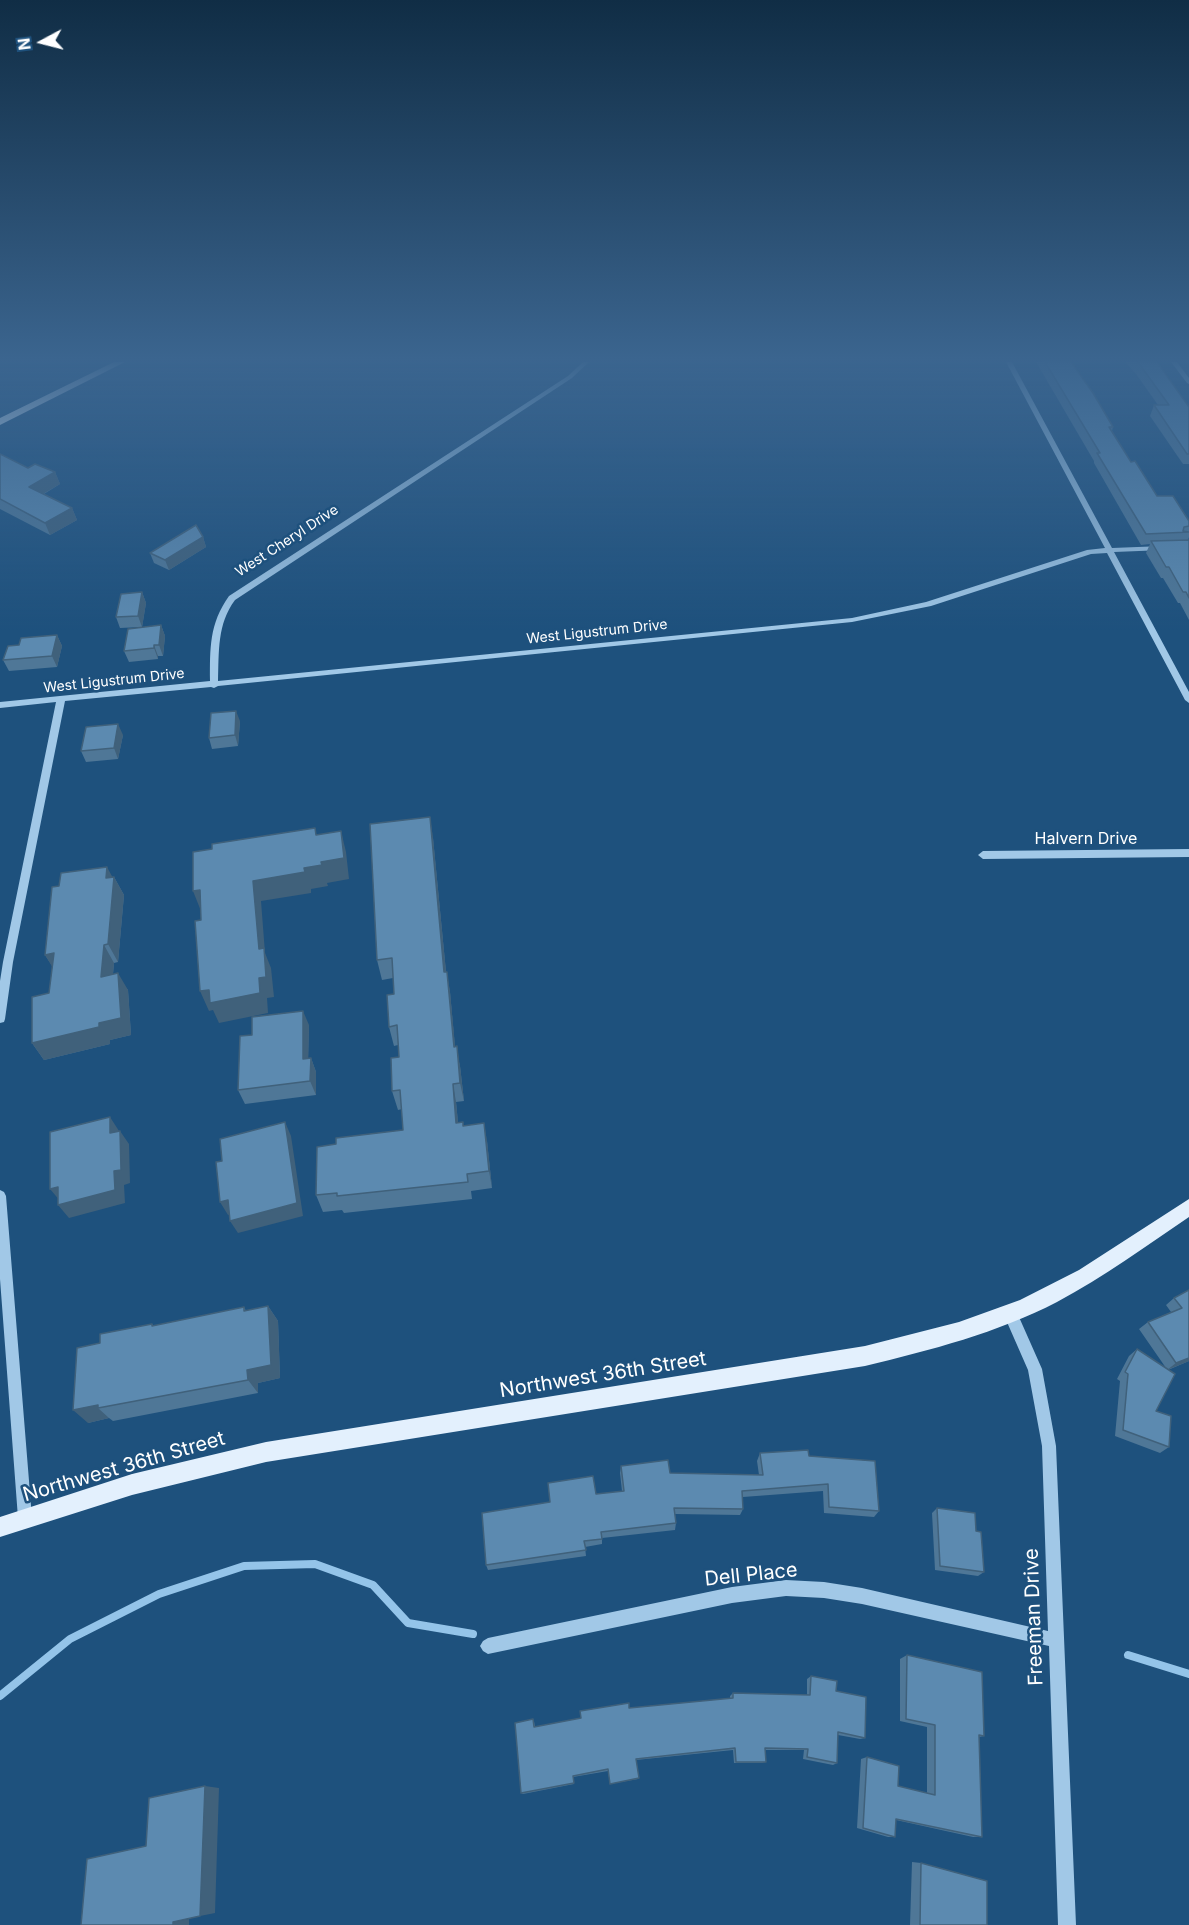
<!DOCTYPE html>
<html>
<head>
<meta charset="utf-8">
<style>
  body { margin:0 }
  #map { position:relative; width:1189px; height:1925px; overflow:hidden; background:#1e517d; font-family:Inter,sans-serif }
  canvas { display:block }
  .north { position:absolute; left:12px; top:12px; width:60px; height:60px; -webkit-text-stroke:4px #1e517d; paint-order:stroke; rotate:263deg; font-size:16px; font-weight:700; line-height:24px; text-align:center; color:#fff }
  .north::after { content:''; display:block; margin:auto; width:21px; height:27px; background:#fff; clip-path:polygon(50% 0,100% 100%,50% 72%,0 100%) }
</style>
</head>
<body>
<div id="map">
<canvas width="1189" height="1925"></canvas>
<div class="north">N</div>
</div>
<script>
const ctx = document.querySelector('canvas').getContext('2d');
ctx.lineJoin = 'round';
function strokePath(path, color, width, dash) {
  ctx.strokeStyle = color;
  ctx.lineWidth = width;
  ctx.lineCap = dash ? 'butt' : 'round';
  ctx.setLineDash(dash || []);
  ctx.stroke(path);
}
function fill(path, color) {
  ctx.fillStyle = color;
  ctx.fill(path, 'evenodd');
}
function write(font, color, halo, rows, align = 'center') {
  ctx.font = font + ' Inter,sans-serif';
  ctx.lineWidth = 5;
  ctx.setLineDash([]);
  ctx.textBaseline = 'middle';
  ctx.strokeStyle = halo;
  ctx.fillStyle = color;
  for (const [text, x, y, turn = 0] of rows) {
    ctx.save();
    ctx.translate(x, y);
    ctx.rotate((+turn || 0) * Math.PI / 180);
    ctx.textAlign = isNaN(turn) ? turn : align;
    if (halo) ctx.strokeText(text, 0, 0);
    ctx.fillText(text, 0, 0);
    ctx.restore();
  }
}
strokePath(new Path2D(`
  M1128,1655L1189,1674
  M0,1696L70,1639L159,1594L244,1566L315,1564L373,1585L408,1623L473,1634`), '#94c4e9', 8);
fill(new Path2D(`
  M583,362H589L572,378L235,600C217,624 219,652 218,681L852,618L926,602L1087,550L1105,548L1006,362H1012L1112,548L1189,545V549L1114,552L1189,692V703L1185,700L1107,553L1091,554L931,606L852,622L218,686L214,688L211,687L65,701L13,962L5,1019L4,1022L0,1023V981L3,962L56,702L0,708V702L210,681C210,649 209,624 229,596L568,376Z
  M1171,362H1177L1189,378V384L1187,383Z
  M1189,849V857L983,859L978,855L983,851Z
  M0,1190L4,1192L6,1196L32,1518L30,1523L25,1525L20,1523L18,1518L0,1279Z
  M1010,1307L1015,1308L1042,1369L1056,1446L1076,1925H1058L1049,1646L862,1604L824,1598L786,1596L732,1603L488,1654L483,1651L480,1646L483,1641L488,1638L732,1587L786,1580L824,1582L862,1588L1048,1631L1042,1446L1028,1370L1003,1313L1005,1308Z`), '#a1c8e7');
fill(new Path2D(`
  M114,362H125L0,425V418Z
  M1189,1199V1217C1146,1246 1104,1277 1057,1302C997,1333 931,1350 865,1366L266,1462L132,1495L0,1537V1517L132,1474L266,1442L865,1346L959,1322L1020,1300L1079,1270Z`), '#e3f0fd');
fill(new Path2D(`
  M1036,362H1071L1113,427L1112,431L1131,462L1157,496L1189,521V537L1188,540H1189V620L1180,603H1178L1163,578H1161L1146,553L1150,544L1141,545L1094,463V461Z
  M1125,362H1157L1189,407V464H1183L1150,416L1154,405H1158L1136,374Z
  M0,454L28,468L55,472L60,484L44,494L72,508L77,520L50,535L0,509Z
  M203,537L206,547L169,570L154,563L150,553Z
  M142,592L146,603L142,627L120,628L116,617Z
  M161,625L165,636L163,656H158V659L129,662L124,651Z
  M57,635L62,646L57,667L9,671L3,660L19,645Z
  M240,721L238,746L212,749L209,738Z
  M123,735L118,759L86,762L81,751Z
  M433,838L446,972L450,992L455,1047L460,1066L464,1101L456,1102L458,1123L487,1141L492,1188L471,1191L472,1199L344,1213L342,1210L323,1212L316,1195L336,1144L403,1130L402,1109L398,1110L392,1091L399,1057L398,1045L394,1046L389,1027L394,994L393,978L382,980L377,960Z
  M114,877L124,895L118,962L114,963L113,974L128,990L131,1035L110,1040V1044L44,1060L32,1043L49,993L53,967L45,955L59,886Z
  M309,1025L308,1058H311L316,1072V1095L245,1104L238,1090L252,1035Z
  M1189,1290V1361L1168,1370L1156,1411L1169,1447L1160,1453L1115,1436L1120,1381L1117,1379L1129,1356L1137,1349L1166,1368L1139,1329L1148,1322L1171,1312L1166,1305L1174,1298Z
  M268,1306L278,1321L280,1378L258,1383V1393L113,1421L109,1418L88,1423L100,1343L152,1324L154,1326L244,1307L246,1311Z
  M760,1453L809,1456L879,1511L874,1517L824,1513L823,1491L743,1497V1509L740,1515L675,1514L676,1523L675,1530L602,1538V1544L585,1547L586,1556L488,1570L486,1565L596,1494L622,1491L620,1473L621,1466L670,1473L759,1475L757,1461Z
  M937,1508L976,1531L984,1572L978,1576L935,1570L932,1513Z
  M907,1655L984,1736L979,1737L982,1837H973L896,1820L895,1837H888L857,1828L861,1759L867,1757L898,1786L927,1793V1727L900,1721V1659Z
  M811,1676L836,1691L865,1738L860,1739L838,1735L837,1763L833,1765L803,1759L804,1750H765L766,1762L762,1763H734L733,1750L636,1760L639,1778L638,1779L610,1784L608,1771L573,1777L574,1784L523,1794L521,1793L534,1721L535,1727L730,1698V1696L733,1693L807,1695V1679Z
  M912,1862L921,1863L987,1925H910Z`), '#4f7797');
fill(new Path2D(`
  M55,472L60,484L34,499L29,487Z
  M72,508L77,520L50,535L45,523Z
  M203,537L206,547L169,570L165,560Z
  M142,592L146,603L142,627L138,616Z
  M161,625L165,636L163,656L159,645Z
  M57,635L62,646L57,667L52,656Z
  M154,645L158,656V659L154,648Z
  M236,711L240,721L238,746L235,735Z
  M118,724L123,735L118,759L114,748Z
  M430,817L433,838L448,992L444,972Z
  M341,831L346,852L349,879L327,883L328,886L311,889V893L261,901L265,953L271,968L274,997L267,998L268,1013L219,1023L213,1010L209,1011L200,991L259,949L253,881L304,868L321,862Z
  M107,867L114,880V877L124,895L118,962L108,944L106,878Z
  M200,890L201,911L193,891Z
  M104,945L114,963L111,994L101,977Z
  M54,953L56,973L45,955Z
  M447,972L450,992L457,1066L454,1047Z
  M118,973L128,990L131,1035L110,1040V1044L44,1060L32,1043L99,1023Z
  M303,1011L309,1025L308,1073L303,1059Z
  M457,1046L460,1066L464,1101L460,1083Z
  M311,1058L316,1072V1095L310,1081Z
  M453,1084L456,1102L460,1141L456,1123Z
  M110,1117L119,1131L110,1133Z
  M285,1122L291,1136L303,1216L238,1233L230,1221Z
  M484,1123L487,1141L492,1188L489,1171Z
  M120,1131L129,1144L130,1183L124,1185L125,1203L69,1218L58,1205L114,1171Z
  M58,1187L61,1202L50,1189Z
  M228,1200L236,1213L228,1215L220,1202Z
  M268,1306L278,1321L280,1378L258,1383V1393L248,1380L247,1370Z
  M1189,1358V1361L1167,1370L1176,1363Z
  M98,1405V1408L109,1418L88,1423L73,1410Z
  M205,1786L219,1788L215,1913L200,1916Z
  M189,1919V1925H173V1922Z`), '#40617b');
const building = new Path2D(`
  M1045,362H1071L1093,393L1113,427H1109L1131,462L1135,461L1157,496H1173L1189,521V526L1184,527L1183,531L1189,532L1146,534L1097,453H1100Z
  M1138,362H1157L1189,407V454H1187L1154,405H1169Z
  M0,454L28,468L35,464L55,472L29,487L72,508L45,523L0,499Z
  M196,525L203,537L165,560L150,553Z
  M1189,540V598L1186,592H1183L1169,567H1166L1151,541Z
  M142,592L138,616L116,617L121,594Z
  M161,625L159,645H154V648L124,651L128,629Z
  M57,635L52,656L3,660L8,646L19,645L21,638Z
  M236,711L235,735L209,738L211,713Z
  M118,724L114,748L81,751L86,727Z
  M430,817L444,972H447L454,1047L457,1046L460,1083L453,1084L456,1123L463,1122V1126L484,1123L489,1171L467,1174L468,1182L337,1196V1193L316,1195L317,1147L336,1144V1138L403,1130L400,1090L392,1091L391,1058L399,1057L397,1025L389,1027L387,995L394,994L392,958L377,960L370,824Z
  M315,828L316,835L341,831L344,858L321,862L322,865L304,868L305,872L253,881L259,949L264,948L266,977L259,978L260,993L210,1003L209,990L200,991L195,921L201,920L200,890L193,891V852L212,849V844Z
  M107,867L106,878L114,877L108,944L104,945L101,977L118,973L121,1018L99,1023V1027L32,1043V997L49,993L54,953L45,955L52,887L59,886L61,873Z
  M303,1011V1059L311,1058L310,1081L238,1090L240,1036L252,1035V1017Z
  M110,1117V1133L120,1131L121,1170L114,1171L115,1190L58,1205V1187L50,1189V1132Z
  M285,1122L297,1203L230,1221L228,1200L220,1202L216,1162L222,1161L220,1139Z
  M1189,1290V1358L1176,1363L1148,1322L1182,1308L1174,1298Z
  M268,1306L271,1365L247,1370L248,1380L98,1408V1405L73,1410L77,1348L100,1343V1334L152,1324V1326L244,1307V1311Z
  M1137,1349L1175,1374L1156,1411L1171,1416L1169,1447L1123,1430L1128,1374L1125,1372Z
  M808,1450L809,1456L875,1461L879,1511L829,1507L828,1484L742,1491L743,1509L674,1508L676,1523L601,1532L602,1539L584,1541L586,1550L486,1565L482,1513L550,1502L548,1483L593,1476L596,1494L624,1491L621,1466L668,1460L670,1473L763,1475L760,1453Z
  M937,1508L975,1513L976,1531L981,1532L984,1572L940,1566Z
  M907,1655L982,1672L984,1736L979,1735L982,1837L896,1819L895,1837L863,1828L867,1757L899,1766L898,1786L935,1795V1725L906,1719Z
  M811,1676L837,1681L836,1691L866,1697L865,1738L838,1732L837,1763L807,1757L808,1749L765,1748L766,1762H736L735,1748L636,1759L639,1778L610,1784L608,1769L573,1776L574,1783L521,1793L515,1723L533,1719L534,1727L581,1718L580,1711L629,1703V1708L733,1698V1693L810,1695Z
  M205,1786L200,1916L173,1922V1925H81L87,1859L146,1846L149,1798Z
  M921,1863L987,1881V1925H920Z`);
fill(building, '#5c8ab0');
strokePath(building, '#40617b', 1.5);
const sky = ctx.createLinearGradient(0, 0, 0, 631);
sky.addColorStop(0, '#102d45');
sky.addColorStop(0.57, '#3b658f');
sky.addColorStop(1, '#3b658f00');
ctx.fillStyle = sky;
ctx.fillRect(0, 0, 1189, 631);
write('14px', '#fff', '#1e517d', [
  ["West Cheryl Drive",287,541,-33],
  ["West Ligustrum Drive",597,632,-6],
  ["West Ligustrum Drive",114,681,-6]
]);
write('16px', '#fff', '#1e517d', [
  ["Halvern Drive",1086,839]
]);
write('20px', '#fff', '#1e517d', [
  ["Northwest 36th Street",603,1375,-9],
  ["Northwest 36th Street",124,1467,-16],
  ["Dell Place",751,1575,-6],
  ["Freeman Drive",1034,1617,-92]
]);
</script>
</body>
</html>
